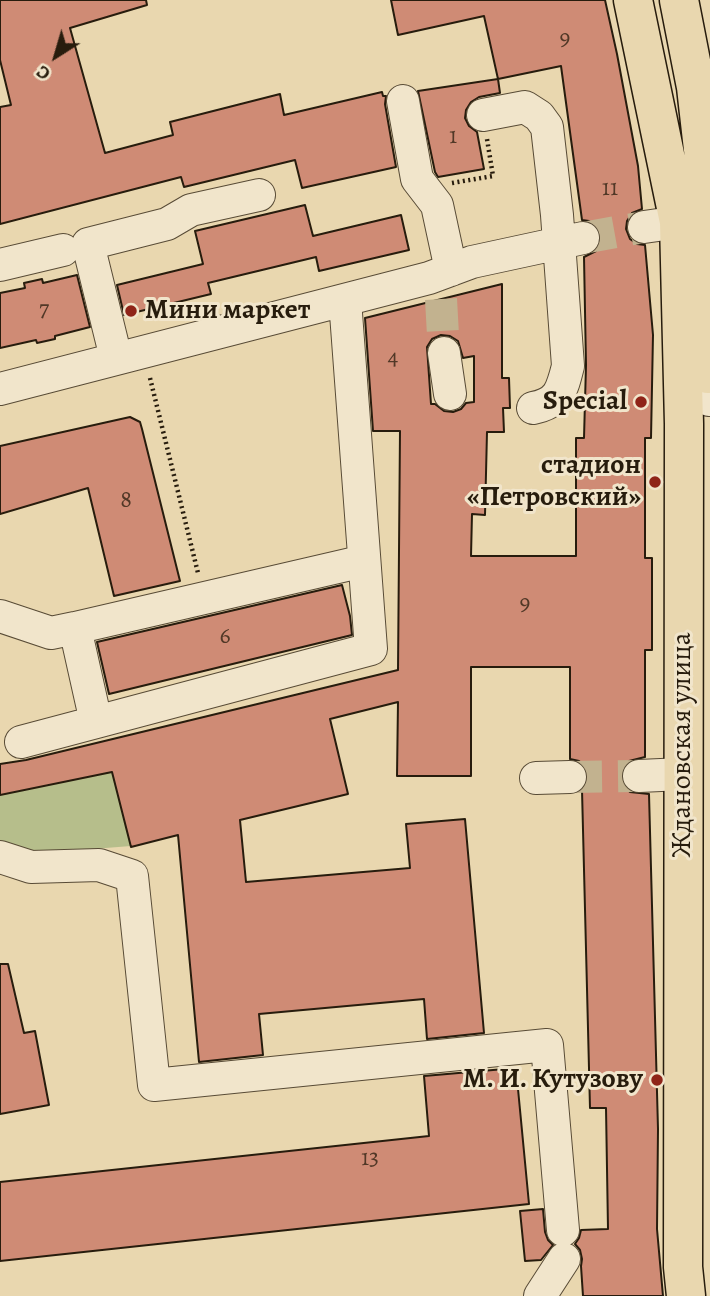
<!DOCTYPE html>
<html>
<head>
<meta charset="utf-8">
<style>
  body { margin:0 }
  #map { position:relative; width:710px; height:1296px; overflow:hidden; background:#e9d7af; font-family:Alegreya,serif }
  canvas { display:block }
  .north { position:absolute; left:21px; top:21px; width:70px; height:70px; -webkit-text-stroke:5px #f1e5cb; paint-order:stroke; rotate:217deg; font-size:19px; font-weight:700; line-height:28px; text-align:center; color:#271c0d }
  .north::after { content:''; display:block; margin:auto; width:24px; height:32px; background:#271c0d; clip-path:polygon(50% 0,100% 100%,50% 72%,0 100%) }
</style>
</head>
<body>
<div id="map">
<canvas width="710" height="1296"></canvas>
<div class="north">С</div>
</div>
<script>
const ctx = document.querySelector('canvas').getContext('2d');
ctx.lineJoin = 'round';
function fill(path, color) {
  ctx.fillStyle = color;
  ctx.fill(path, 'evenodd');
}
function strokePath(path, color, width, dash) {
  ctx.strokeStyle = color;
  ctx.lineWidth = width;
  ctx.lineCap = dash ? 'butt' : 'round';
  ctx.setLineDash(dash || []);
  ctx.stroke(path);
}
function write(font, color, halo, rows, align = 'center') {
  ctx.font = font + ' Alegreya,serif';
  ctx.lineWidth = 6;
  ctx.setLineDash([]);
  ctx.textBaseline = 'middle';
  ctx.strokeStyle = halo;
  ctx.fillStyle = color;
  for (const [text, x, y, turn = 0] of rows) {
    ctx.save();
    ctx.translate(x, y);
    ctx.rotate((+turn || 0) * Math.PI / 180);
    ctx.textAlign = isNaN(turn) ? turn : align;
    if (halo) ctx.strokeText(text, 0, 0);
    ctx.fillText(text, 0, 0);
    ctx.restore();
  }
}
fill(new Path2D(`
  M112,772L131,846L29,854L0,844V795Z`), '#b6be8b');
const building = new Path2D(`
  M0,0H146L147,5L70,28L105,153L173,135L170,122L280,94L284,115L382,92L383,96H386L385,104L396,167L302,188L295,160L184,187L181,177L0,224V107L11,105L0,60Z
  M391,0H605L617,54L638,166L642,209L632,213L627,221L626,229L630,239L637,244L645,245L653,335L651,438H645V558H652V650H645V757L629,761L623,767L621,776L623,785L630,792L649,794L658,1129L657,1229L663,1296H583L581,1266L582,1259L580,1250L575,1244L579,1238L581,1230L608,1229L606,1108H590L582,790L586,785L588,776L586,768L579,761L570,759V667H471V776H397L398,702L330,719L348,794L240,820L246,882L410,868L406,824L465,819L484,1033L427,1039L424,999L259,1014L263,1055L199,1062L178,835L131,847L112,772L0,795V764L26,760L398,670L400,431H373L365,318L502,284V378H509L510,408H503L504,432H487L485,515L472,514L471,556H576V438H584L586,365L584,257L596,251L601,243V235L596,225L589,221L582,220L561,66L498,79L484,16L398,35ZM441,335L450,336L458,341L463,358L474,356V402L466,403L461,409L453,412L444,411L435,404H431L427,347L432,339Z
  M498,79L500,93L479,97L471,102L466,110L465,118L469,126L477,132L484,169L438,177L435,172L418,91Z
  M305,205L313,236L401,215L409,250L319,271L316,257L208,283L211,294L124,315L117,285L203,264L195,231Z
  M77,275L90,327L55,336V339L37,343L36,340L0,348V293L25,288L24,283L42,279L43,283Z
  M130,417L140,422L142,429L180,581L114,596L88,488L0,514V446Z
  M342,585L350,616L352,635L109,694L97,642Z
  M0,964H8L24,1033L35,1031L49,1105L0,1114Z
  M516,1068L529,1204L0,1261V1182L429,1136L424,1076Z
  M543,1209L545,1232L548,1240L553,1245L541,1260L525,1261L520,1211Z`);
fill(building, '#cf8b75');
strokePath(building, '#271c0d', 2);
strokePath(new Path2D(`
  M583,238L644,227
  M441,299L444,353
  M570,777L639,776`), '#c2b28f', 32, [32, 16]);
const minor = new Path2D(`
  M403,101L417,179L437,205L451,270
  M483,115L525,107L539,116L547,127L557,215L568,366C562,390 559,403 533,408
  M644,227L679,222
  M0,265L63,250
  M444,353L450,394
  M116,358L88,244L167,224L191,210L259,195
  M0,389L429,278L472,262L583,238
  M709,400L710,398
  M0,616L51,633L75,628
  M96,722L75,628L364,561
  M21,742L371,649L345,300
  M639,776L683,774
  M536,778L570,777
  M0,857L31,867L99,865L132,876L154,1085L547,1045L563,1230
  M540,1296L564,1259`);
const major = new Path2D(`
  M633,0L679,222L684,424L683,1267L686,1296
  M679,0L696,87L706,176L708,374`);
strokePath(minor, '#584b36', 34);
strokePath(major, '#271c0d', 41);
strokePath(new Path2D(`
  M452,183L493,176L487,139
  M150,378L198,573`), '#271c0d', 4.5, [2, 3.5]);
strokePath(minor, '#f1e5cb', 32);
strokePath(major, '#e9d7af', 38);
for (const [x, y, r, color] of [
  [131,311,7,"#8f2418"],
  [641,402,7,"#8f2418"],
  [655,482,7,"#8f2418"],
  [657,1080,7,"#8f2418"]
]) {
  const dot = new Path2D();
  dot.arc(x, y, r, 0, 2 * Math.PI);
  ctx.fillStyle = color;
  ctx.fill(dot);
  strokePath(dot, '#f1e5cb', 2.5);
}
write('24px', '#513827', null, [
  ["9",565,39],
  ["1",453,137],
  ["11",610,189],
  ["7",44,310],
  ["4",393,358],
  ["8",126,501],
  ["9",525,604],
  ["6",225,637],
  ["13",370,1159]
]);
write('bold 28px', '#271c0d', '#f1e5cb', [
  ["Мини маркет",145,311,"left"],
  ["Special",627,402],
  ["стадион",641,466],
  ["«Петровский»",641,498],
  ["М. И. Кутузову",643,1080]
], 'right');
write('28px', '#271c0d', '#f1e5cb', [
  ["Ждановская улица",683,745,-90]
]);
</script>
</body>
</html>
